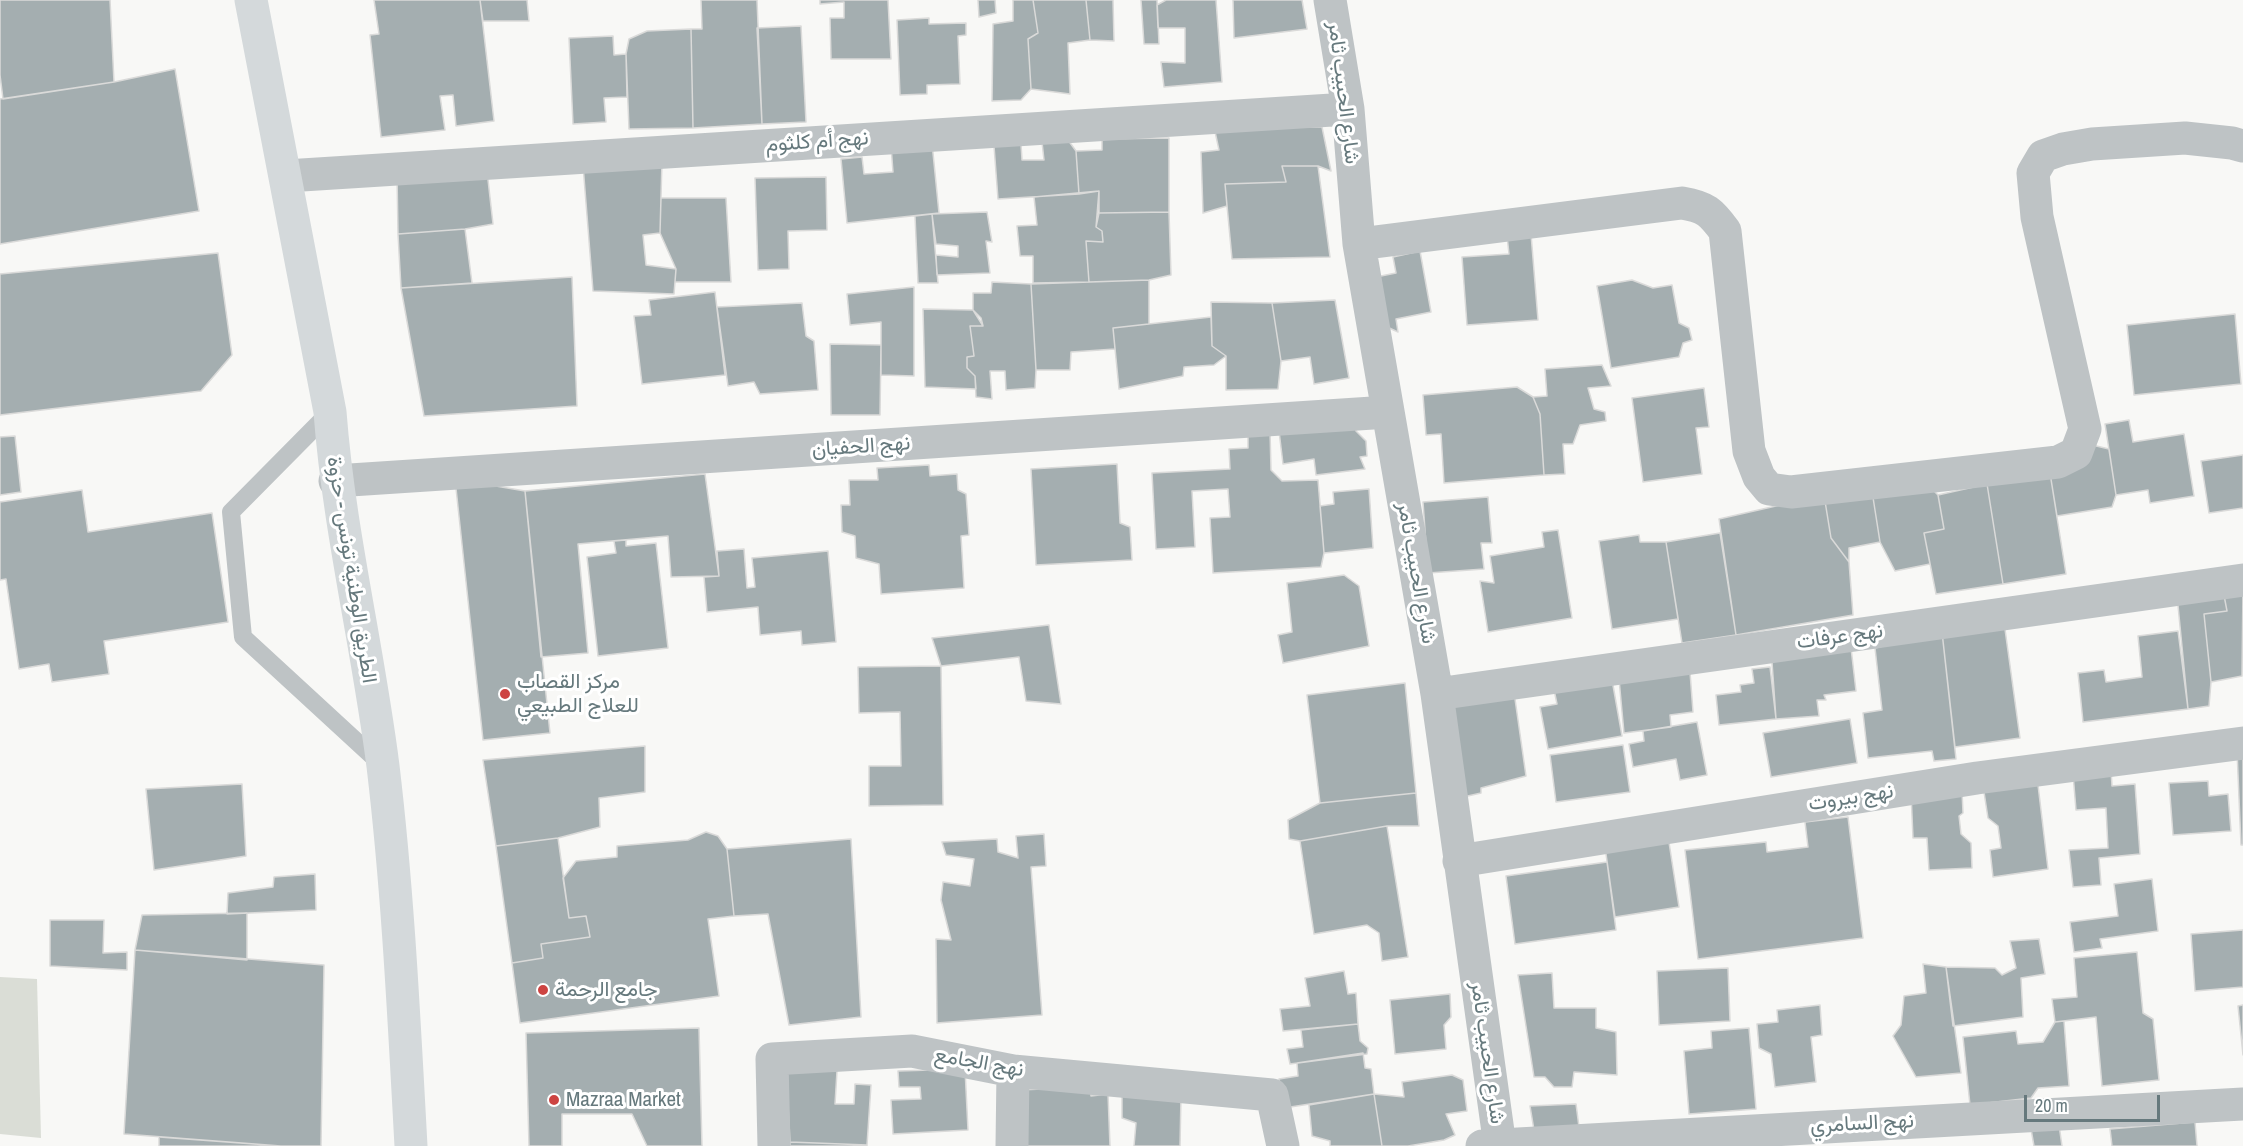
<!DOCTYPE html>
<html>
<head>
<meta charset="utf-8">
<style>
  body { margin:0 }
  #map { position:relative; width:2243px; height:1146px; overflow:hidden; background:#f8f8f6; font-family:"Archivo Narrow",sans-serif }
  canvas { display:block }
  .scale { position:absolute; left:2024px; top:1095px; width:136px; height:27px; box-sizing:border-box; border:3px solid #66797d; border-top:0; padding-left:8px; font-size:18px; line-height:21px; white-space:nowrap; color:#66797d; -webkit-text-stroke:4px #fff; paint-order:stroke }
</style>
</head>
<body>
<div id="map">
<canvas width="2243" height="1146"></canvas>
<div class="scale">20 m</div>
</div>
<script>
const ctx = document.querySelector('canvas').getContext('2d');
ctx.lineJoin = 'round';
function fill(path, color) {
  ctx.fillStyle = color;
  ctx.fill(path, 'evenodd');
}
function strokePath(path, color, width, dash) {
  ctx.strokeStyle = color;
  ctx.lineWidth = width;
  ctx.lineCap = dash ? 'butt' : 'round';
  ctx.setLineDash(dash || []);
  ctx.stroke(path);
}
function write(font, color, halo, rows, align = 'center') {
  ctx.font = font + ' "Archivo Narrow",Vazirmatn,sans-serif';
  ctx.lineWidth = 6;
  ctx.setLineDash([]);
  ctx.textBaseline = 'middle';
  ctx.strokeStyle = halo;
  ctx.fillStyle = color;
  for (const [text, x, y, turn = 0] of rows) {
    ctx.save();
    ctx.translate(x, y);
    ctx.rotate((+turn || 0) * Math.PI / 180);
    ctx.textAlign = isNaN(turn) ? turn : align;
    if (halo) ctx.strokeText(text, 0, 0);
    ctx.fillText(text, 0, 0);
    ctx.restore();
  }
}
fill(new Path2D(`
  M0,977L37,979L41,1138L0,1134Z`), '#daddd6');
const building = new Path2D(`
  M0,0H110L114,82L3,99L0,75Z
  M374,0H480L494,121L456,126L453,95L440,96L445,130L381,137L370,35L379,34Z
  M480,0H527L529,21H483Z
  M701,0H757L762,124L693,128L691,29H702Z
  M820,0H888L891,59H831L830,18H844V2L820,4Z
  M978,0H995L996,13L979,17Z
  M1013,0H1033L1038,33L1028,39L1031,89L1021,100L992,101L993,24L1013,21Z
  M1033,0H1086L1090,40L1068,43L1070,94L1031,89L1028,39L1038,33Z
  M1086,0H1113L1114,41L1090,40Z
  M1141,0H1157L1159,44H1144Z
  M1166,0H1216L1222,82L1164,87L1161,62L1185,63V28H1158L1157,5Z
  M1233,0H1302L1307,29L1234,38Z
  M929,18V24L966,23V35L958,36L960,84L927,85V94L900,95L897,20Z
  M801,26L806,122L762,124L757,28Z
  M691,29L693,128L629,129L626,54L629,39L647,31Z
  M613,36L614,55L626,54L627,97L604,98L606,122L573,124L569,38Z
  M175,69L199,211L0,244V99L114,82Z
  M1214,127H1322L1331,171L1318,166H1282L1286,182L1225,184L1227,206L1203,213L1201,152L1219,150Z
  M1169,138V212L1099,213V191L1079,194L1076,151L1102,150V139Z
  M1068,140L1076,151L1079,194L998,199L994,146L1021,144L1022,160H1044L1042,142Z
  M932,143L939,213L847,223L841,159L862,157L864,174L893,172L891,146Z
  M662,161L660,233L643,235L646,265L676,269L674,294L593,291L583,165Z
  M1282,166H1318L1330,257L1232,259L1225,184L1286,182Z
  M487,171L493,224L465,229L398,234L397,175Z
  M826,177L827,230L788,231L789,269L758,270L755,178Z
  M1099,191L1096,227L1102,231L1103,242L1086,241L1089,282L1033,283V256H1020L1017,226L1037,225L1034,197Z
  M661,198H726L731,282H675L676,269L660,233Z
  M987,212L992,242L986,241L990,273L937,275L936,255L958,257V246L936,244L932,214Z
  M1169,212L1171,275L1149,280L1089,282L1086,241L1103,242L1102,231L1096,227L1099,213Z
  M932,214L938,283H918L915,216Z
  M465,229L472,283L401,288L398,234Z
  M1531,234L1538,320L1467,325L1462,257L1509,254L1507,236Z
  M1420,251L1431,312L1396,319L1398,332L1387,327L1376,277L1396,273L1393,257Z
  M218,253L232,355L201,391L0,415V274Z
  M572,277L577,406L424,416L401,288Z
  M1149,280V324L1113,328L1115,349L1071,352L1070,370H1036L1031,284Z
  M1632,280L1653,288L1672,285L1679,323L1689,328L1692,340L1683,343L1679,357L1611,368L1597,286Z
  M992,282L1031,284L1036,370L1035,388L1006,390L1005,371H990L992,399L976,397L975,376L967,368V357L974,356L970,326H983L973,310V293H991Z
  M914,287V376L881,375V322L850,325L847,294Z
  M715,292L725,375L642,384L634,316L651,315L649,300Z
  M1335,300L1349,378L1314,384L1310,357L1281,361L1272,303Z
  M1211,302L1272,303L1281,361L1278,389L1226,390V356L1212,346Z
  M802,303L806,336L814,341L818,390L760,394L754,382L728,386L717,307Z
  M923,309L973,310L981,318L983,326H970L974,356L967,357V368L975,376L976,389L925,387Z
  M2235,314L2241,384L2134,395L2127,325Z
  M1211,317L1212,346L1226,356L1214,365L1184,367L1183,376L1119,389L1113,328Z
  M830,344L881,345L880,415H831Z
  M1602,365L1611,386L1588,388L1594,409L1605,412L1606,421L1580,425L1573,444H1563L1565,474L1544,475L1540,414L1533,397L1547,396L1545,369Z
  M1517,387L1533,397L1540,414L1544,475L1444,483L1441,434L1426,435L1423,395Z
  M1704,388L1709,427L1696,428L1702,474L1643,482L1632,398Z
  M2129,420L2133,442L2184,434L2194,496L2150,503L2148,490L2116,495L2105,424Z
  M1354,421L1356,431L1366,441L1367,456L1360,457L1365,469L1316,475L1314,459L1283,464L1279,431Z
  M1270,431L1271,470L1282,481L1318,480L1324,553L1321,567L1213,573L1210,518L1230,517L1228,489L1192,491L1195,547L1156,549L1152,473L1230,469L1229,449L1248,448V432Z
  M15,436L21,492L0,495V437Z
  M2088,444L2109,449L2116,495L2112,507L2057,516L2050,473Z
  M2243,455V508L2209,513L2201,461Z
  M1117,464L1120,523L1130,527L1132,560L1036,565L1031,469Z
  M929,465L930,476L957,474L958,490L966,494L969,535L961,536L964,588L881,594L879,564L856,558L855,536L842,532L841,505H850L849,480H878L877,468Z
  M2050,473L2066,574L2003,584L1987,484Z
  M705,474L719,576L671,577L668,536L578,544L588,653L541,657L525,491Z
  M455,479L525,491L550,733L483,740Z
  M1926,483L1938,495L1944,529L1924,533L1930,564L1895,571L1880,542L1872,491Z
  M1987,484L2003,584L1936,594L1924,533L1944,529L1938,495Z
  M1369,489L1373,548L1324,553L1320,506L1334,504L1333,492Z
  M82,490L88,532L212,513L228,622L104,641L109,674L52,682L49,664L19,669L6,579L0,580V502Z
  M1872,491L1880,542L1849,548V562L1831,538L1824,495Z
  M1824,495L1831,538L1849,562L1853,615L1736,635L1719,519Z
  M1488,497L1492,543H1481L1484,569L1428,573L1423,502Z
  M1558,530L1572,618L1488,632L1480,581L1494,583L1490,556L1544,547L1542,532Z
  M1720,533L1736,635L1682,643L1666,542Z
  M1639,535L1640,542H1666L1678,619L1612,629L1599,541Z
  M626,540V546L656,543L668,648L598,656L587,557L616,553L614,541Z
  M744,549L747,588L755,587L752,558L828,551L836,642L802,645L801,631L760,635L758,607L707,612L704,577L719,576L717,551Z
  M1344,575L1359,586L1369,646L1283,663L1278,635L1292,632L1287,583Z
  M2243,586L2242,676L2211,682L2204,614L2227,611L2223,590Z
  M2223,590L2227,611L2204,614L2211,682L2209,706L2188,709L2177,595Z
  M2004,622L2020,738L1955,747L1942,632Z
  M1049,625L1061,704L1026,701L1019,657L941,666L932,638Z
  M2178,631L2188,709L2083,722L2078,673L2104,670L2106,682L2142,677L2138,636Z
  M1942,632L1956,759L1934,761L1932,751L1868,758L1863,713L1882,710L1875,648Z
  M1850,639L1856,691L1824,695L1826,700H1817L1819,716L1776,719L1771,648Z
  M941,666L943,805L869,806V766H901L900,712L859,713L858,667Z
  M1770,667L1776,719L1719,725L1716,695L1741,692L1740,685L1754,683L1752,669Z
  M1690,672L1693,712L1670,715L1671,727L1624,733L1619,679Z
  M1611,674L1622,736L1548,749L1540,707L1557,704L1553,685Z
  M1405,683L1416,793L1320,803L1307,695Z
  M1514,692L1526,776L1481,788V793L1459,798L1443,705Z
  M1850,719L1857,763L1771,777L1763,733Z
  M1697,722L1707,775L1680,780L1676,759L1633,767L1629,744L1644,741L1643,731Z
  M1623,745L1630,792L1556,802L1550,755Z
  M645,746V792L599,798L600,827L558,838L496,846L483,760Z
  M2237,751H2243V845H2241Z
  M2111,770L2112,786L2135,784L2140,854L2099,858L2101,885L2073,887L2069,850L2108,848L2106,808L2076,810L2073,774Z
  M2208,781L2209,796L2228,794L2231,831L2173,835L2169,783Z
  M242,784L246,856L154,870L146,789Z
  M2038,785L2048,869L1993,877L1990,850L2001,848L1998,826L1988,818L1984,792Z
  M1962,791L1963,813L1959,816L1961,834L1971,843L1972,868L1929,870L1927,838H1913L1911,793Z
  M1416,793L1419,826H1387L1300,841L1289,839L1288,820L1320,803Z
  M1848,817L1863,938L1698,959L1685,850L1766,842L1767,852L1808,847L1805,822Z
  M1387,826L1408,957L1382,961L1379,933L1367,925L1314,934L1300,841Z
  M706,832L718,836L727,849L734,916L708,919L719,996L520,1023L512,963L543,958L541,944L590,937L586,916L569,918L563,878L576,861L617,857V846L688,840Z
  M1044,834L1046,866L1031,867L1042,1015L937,1023L936,939L951,940L941,900L943,882L970,886L974,859L946,855L942,842L997,839L998,852L1018,858L1016,836Z
  M1668,836L1679,907L1615,917L1605,847Z
  M558,838L569,918L586,916L590,937L541,944L543,958L512,963L496,846Z
  M851,839L861,1017L789,1025L768,914L734,916L727,849Z
  M1607,862L1616,930L1515,944L1506,876Z
  M315,874L316,910L227,914L228,893L273,887L274,877Z
  M2152,879L2158,931L2100,939L2102,948L2074,952L2070,922L2118,916L2114,884Z
  M247,913V960L135,950L142,915Z
  M50,920H104L103,953L127,952V970L50,966Z
  M2243,930V987L2195,991L2191,934Z
  M2039,939L2045,974L2021,978L2023,1017L1953,1026L1946,967L1995,968L2002,975L2016,968L2010,941Z
  M135,950L324,965L321,1146H281L124,1134Z
  M2137,952L2143,1013L2153,1019L2159,1080L2102,1086L2096,1017L2055,1022L2052,999L2077,997L2074,958Z
  M1923,964L1946,967L1961,1073L1916,1077L1893,1036L1901,1025L1904,996L1926,993Z
  M1728,968L1730,1021L1659,1025L1657,971Z
  M1344,971L1348,994L1356,993L1358,1024L1283,1031L1280,1009L1310,1006L1305,978Z
  M1552,973L1554,1008H1596V1028L1616,1032L1617,1075L1574,1072L1572,1087H1554L1545,1077H1534L1518,975Z
  M1450,994L1451,1017L1444,1025L1446,1049L1395,1054L1390,1000Z
  M1820,1005L1822,1035L1811,1037L1816,1082L1775,1087L1771,1054L1759,1048L1757,1024L1778,1022L1777,1010Z
  M2243,1005V1055L2238,1006Z
  M2064,1021L2069,1086L2038,1088L2031,1098L1970,1105L1963,1037L2016,1031L2018,1044L2043,1042L2055,1022Z
  M1358,1024L1360,1041L1368,1048L1367,1054L1290,1064L1287,1049L1303,1047L1301,1030Z
  M699,1028L702,1146H647L632,1114H562V1146H529L526,1033Z
  M1749,1028L1756,1109L1689,1114L1684,1051L1712,1048L1711,1031Z
  M1363,1053L1365,1068L1371,1069L1374,1094L1284,1108L1279,1079L1298,1076L1297,1063Z
  M786,1067L837,1071L835,1104H854L855,1084L871,1085L867,1145L790,1142Z
  M965,1069L968,1130L893,1134L891,1100L921,1099L920,1087H899L898,1071Z
  M1452,1075L1463,1080L1467,1111L1446,1114L1455,1135L1444,1140L1408,1146H1382L1374,1094L1404,1097L1402,1082Z
  M1090,1087L1091,1096L1108,1094L1110,1146H1021L1019,1090Z
  M1374,1094L1382,1146H1330V1141L1312,1136L1309,1105Z
  M1122,1096H1181L1180,1146H1134L1136,1123L1122,1118Z
  M1576,1104L1579,1127L1534,1130L1530,1106Z
  M2195,1122L2197,1146H2112L2110,1129Z
  M2059,1125L2062,1146H2034L2031,1129Z
  M159,1137L281,1146H159Z
  M790,1142L867,1145V1146H790Z`);
fill(building, '#a4aeb0');
strokePath(building, '#dadad9', 1.5);
strokePath(new Path2D(`
  M330,412L231,512L243,637L381,764`), '#bec3c5', 18);
strokePath(new Path2D(`
  M1330,0L1348,109L1359,244L1437,694L1500,1146
  M286,176L1348,109
  M1359,244L1682,203C1706,207 1711,212 1725,231L1749,451L1759,477L1769,489L1791,492L2058,462L2076,453L2085,429L2037,217L2033,173L2043,156L2063,149L2092,144L2185,138L2232,143L2243,146
  M335,481L1388,412
  M1437,694L2243,580
  M1459,861L1977,778L2243,743
  M774,1146L772,1059L912,1051L1013,1071L1272,1095L1283,1146
  M1012,1146L1013,1071
  M1482,1146L2243,1104`), '#bec3c5', 33);
strokePath(new Path2D(`
  M251,0L330,412C339,531 368,647 383,766C398,892 404,1019 411,1146`), '#d4d9db', 33);
for (const [x, y, r, color] of [
  [505,694,6,"#cd4442"],
  [543,990,6,"#cd4442"],
  [554,1100,6,"#cd4442"]
]) {
  const dot = new Path2D();
  dot.arc(x, y, r, 0, 2 * Math.PI);
  ctx.fillStyle = color;
  ctx.fill(dot);
  strokePath(dot, '#fff', 2);
}
write('21px', '#66797d', '#fff', [
  ["شارع الحبيب ثامر",1343,93,83],
  ["نهج أم كلثوم",817,142,-4],
  ["نهج الحفيان",861,447,-4],
  ["الطريق الوطنية تونس - حزوة",351,570,81],
  ["شارع الحبيب ثامر",1416,573,80],
  ["نهج عرفات",1840,637,-8],
  ["نهج بيروت",1851,798,-9],
  ["شارع الحبيب ثامر",1487,1053,82],
  ["نهج الجامع",979,1063,10],
  ["نهج السامري",1862,1124,-3]
]);
write('21px', '#66797d', '#fff', [
  ["مركز القصاب",517,682],
  ["للعلاج الطبيعي",517,706],
  ["جامع الرحمة",555,990],
  ["Mazraa Market",566,1100]
], 'left');
</script>
</body>
</html>
